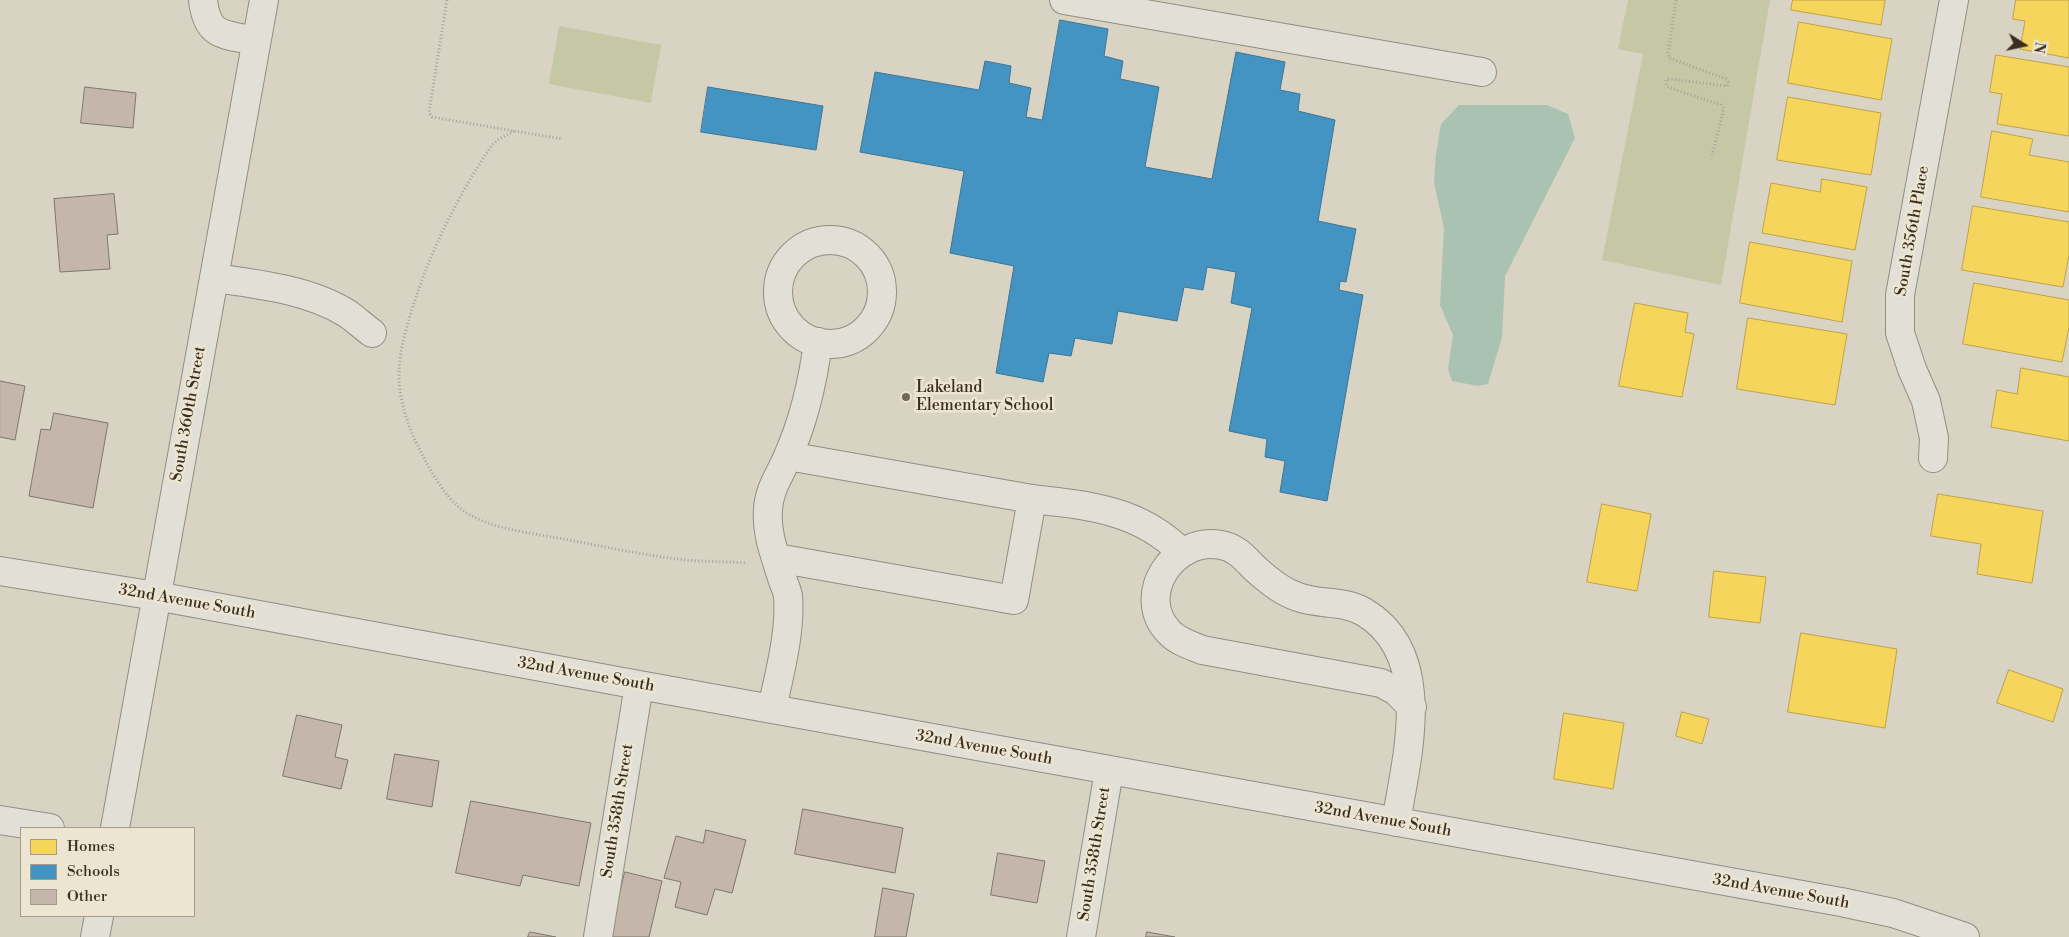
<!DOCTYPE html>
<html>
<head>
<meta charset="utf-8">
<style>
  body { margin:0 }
  #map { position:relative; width:2069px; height:937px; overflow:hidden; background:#d8d3c2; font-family:"Libre Bodoni",serif }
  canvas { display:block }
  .legend { position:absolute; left:20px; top:827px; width:175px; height:90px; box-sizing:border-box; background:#ece5d2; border:1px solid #a59c8b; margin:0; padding:6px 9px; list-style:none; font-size:15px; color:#3a2e20 }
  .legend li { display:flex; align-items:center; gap:10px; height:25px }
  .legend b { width:25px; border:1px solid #a59c8b }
  .north { position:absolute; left:1999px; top:20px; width:50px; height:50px; -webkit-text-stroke:4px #ece5d2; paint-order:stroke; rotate:100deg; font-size:14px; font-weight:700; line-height:20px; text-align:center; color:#3a2e20 }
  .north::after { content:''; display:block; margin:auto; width:18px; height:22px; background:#3a2e20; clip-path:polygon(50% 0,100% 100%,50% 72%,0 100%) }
</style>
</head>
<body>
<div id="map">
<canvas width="2069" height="937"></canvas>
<ul class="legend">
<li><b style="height:14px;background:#f6d55c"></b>Homes</li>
<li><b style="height:14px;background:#4393c3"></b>Schools</li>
<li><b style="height:14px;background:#c4b6aa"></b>Other</li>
</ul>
<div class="north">N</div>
</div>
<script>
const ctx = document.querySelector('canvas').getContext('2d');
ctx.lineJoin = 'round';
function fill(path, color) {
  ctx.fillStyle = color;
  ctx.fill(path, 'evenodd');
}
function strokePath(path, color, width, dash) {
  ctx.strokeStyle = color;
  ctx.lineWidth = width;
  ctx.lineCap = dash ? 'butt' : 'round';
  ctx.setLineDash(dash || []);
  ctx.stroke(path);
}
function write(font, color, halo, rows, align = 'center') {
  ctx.font = font + ' "Libre Bodoni",serif';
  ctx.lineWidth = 5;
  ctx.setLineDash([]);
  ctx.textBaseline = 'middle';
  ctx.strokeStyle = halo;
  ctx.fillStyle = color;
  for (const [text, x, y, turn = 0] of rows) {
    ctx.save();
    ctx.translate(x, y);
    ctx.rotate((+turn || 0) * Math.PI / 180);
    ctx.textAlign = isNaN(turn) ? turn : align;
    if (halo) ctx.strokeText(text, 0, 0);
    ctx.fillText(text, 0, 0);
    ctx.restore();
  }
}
fill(new Path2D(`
  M1628,0H1770L1721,285L1602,260L1643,54L1618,49Z
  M559,26L661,45L651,103L549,84Z`), '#c6c7a4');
fill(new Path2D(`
  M1459,105H1547L1568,114L1575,138L1505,276L1502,337L1488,384L1478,386L1452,381L1448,369L1453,335L1440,305L1444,228L1434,183L1436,154L1441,124Z`), '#a9c2b2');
const homes = new Path2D(`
  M1793,0H1885L1881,25L1791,10Z
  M2016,0H2069V58L2020,49L2025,21L2013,19Z
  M1799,22L1892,39L1881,100L1788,83Z
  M1996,55L2069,67V136L1997,124L2002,94L1990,92Z
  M1788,97L1881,113L1871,175L1777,160Z
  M1992,131L2033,139L2029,155L2069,162V212L1981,197Z
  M1822,179L1867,187L1855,250L1762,233L1771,183L1820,192Z
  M1973,206L2069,222V255L2063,287L1962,270Z
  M1750,242L1852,261L1842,322L1740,303Z
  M1974,283L2069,300V327L2062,362L1963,344Z
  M1635,303L1688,313L1685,332L1694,334L1682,397L1619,386Z
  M1748,318L1847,334L1835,405L1737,389Z
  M2021,368L2069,377V441L1991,427L1997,390L2017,394Z
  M1938,494L2043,511L2032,583L1977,574L1981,544L1931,536Z
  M1602,504L1651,514L1637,591L1587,582Z
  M1714,571L1766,577L1760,623L1709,617Z
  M1801,633L1897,649L1885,728L1788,712Z
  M2009,670L2063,689L2053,722L1997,703Z
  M1682,712L1709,719L1702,744L1676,736Z
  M1564,713L1624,723L1613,789L1554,779Z`);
fill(homes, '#f6d55c');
strokePath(homes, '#bea34a', 1);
const schools = new Path2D(`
  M1060,20L1108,29L1104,56L1123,61L1120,79L1159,87L1145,167L1212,179L1236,52L1285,62L1280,90L1300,94L1298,111L1335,120L1318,221L1356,229L1346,282L1340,281L1339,290L1363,295L1327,501L1280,492L1285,461L1265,457L1267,439L1229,431L1252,308L1231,303L1236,272L1207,267L1203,290L1184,287L1177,321L1118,311L1112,344L1075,338L1071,356L1049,353L1043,382L996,373L1014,266L950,253L964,171L860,152L875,72L979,90L985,61L1011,66L1009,83L1031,88L1026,117L1042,120Z
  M708,87L823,106L816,150L701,132Z`);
fill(schools, '#4393c3');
strokePath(schools, '#407592', 1);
const building = new Path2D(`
  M85,87L136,93L133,128L81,123Z
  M114,194L118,234L107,235L110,269L60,272L54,199Z
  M0,381L25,386L15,440L0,437Z
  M54,413L108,423L93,508L29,496L41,429L50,430Z
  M297,715L342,725L335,757L348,760L341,789L283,776Z
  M395,754L439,761L432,807L387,799Z
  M471,801L591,823L579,886L523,875L520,886L456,873Z
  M803,809L903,828L895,873L795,854Z
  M706,830L746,840L732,893L715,889L707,915L675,907L681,882L664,878L676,836L703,843Z
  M998,853L1045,861L1037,903L991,895Z
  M625,872L662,881L649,937H610Z
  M883,888L914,894L906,937H875Z
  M530,932L556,937H528Z
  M1147,932L1175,937H1146Z`);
fill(building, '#c4b6aa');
strokePath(building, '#7d786d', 1);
const minor = new Path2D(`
  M203,0C207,38 225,34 256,41
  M1064,0L1482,72
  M778 292a52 52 0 1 1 104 0a52 52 0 1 1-104 0Z
  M215,278C258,284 310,290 348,314C356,320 364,327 372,333
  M1933,458L1934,438L1926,401L1912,369L1900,333V295L1954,0
  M1032,499C1087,505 1140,510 1181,552
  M777,558L1014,600L1032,499L788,456
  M0,571L156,596L639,685L1841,902L1893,913L1965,937
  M772,709C779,675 791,632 788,596C787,590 784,584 782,578C775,555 766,534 768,509C769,489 781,473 788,456C804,420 813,381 818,342
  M0,820L50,828
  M1396,822C1407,756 1435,654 1364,612C1344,600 1319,605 1298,597C1283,592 1272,583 1260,573C1247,562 1239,548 1221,545C1173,536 1134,596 1169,632C1177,641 1190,645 1202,650L1381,683L1396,691L1412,707
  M115,828L264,0
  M95,937L99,916
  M598,937L639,685
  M1081,937L1109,771`);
strokePath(minor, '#938e83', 30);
strokePath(new Path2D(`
  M447,0L429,112L432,117L562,139
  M1676,0L1668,54L1669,58L1726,79L1728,82L1727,86L1670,79L1666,80V85L1668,87L1721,105L1724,109L1712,155
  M514,131L499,139L492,145C456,198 427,258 409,319C404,337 399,356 399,374C399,405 411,434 425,460C435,479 451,505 470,515C495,529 530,533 558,538C597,545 637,554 677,559C699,562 723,561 745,563`), '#a6a29a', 3, [1, 2.5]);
strokePath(minor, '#e2dfd6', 28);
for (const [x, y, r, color] of [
  [906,397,5,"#716859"]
]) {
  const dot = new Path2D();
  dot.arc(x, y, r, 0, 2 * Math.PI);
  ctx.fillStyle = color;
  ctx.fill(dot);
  strokePath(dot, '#ece5d2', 2);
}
write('16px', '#3a2e20', '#ece5d2', [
  ["South 356th Place",1913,231,-80],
  ["South 360th Street",189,414,-80],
  ["32nd Avenue South",187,602,10],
  ["32nd Avenue South",586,675,10],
  ["32nd Avenue South",984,748,10],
  ["South 358th Street",618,811,-81],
  ["32nd Avenue South",1383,820,10],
  ["South 358th Street",1095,854,-81],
  ["32nd Avenue South",1781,892,10]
]);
write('16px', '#3a2e20', '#ece5d2', [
  ["Lakeland",916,388],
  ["Elementary School",916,406]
], 'left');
</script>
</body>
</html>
